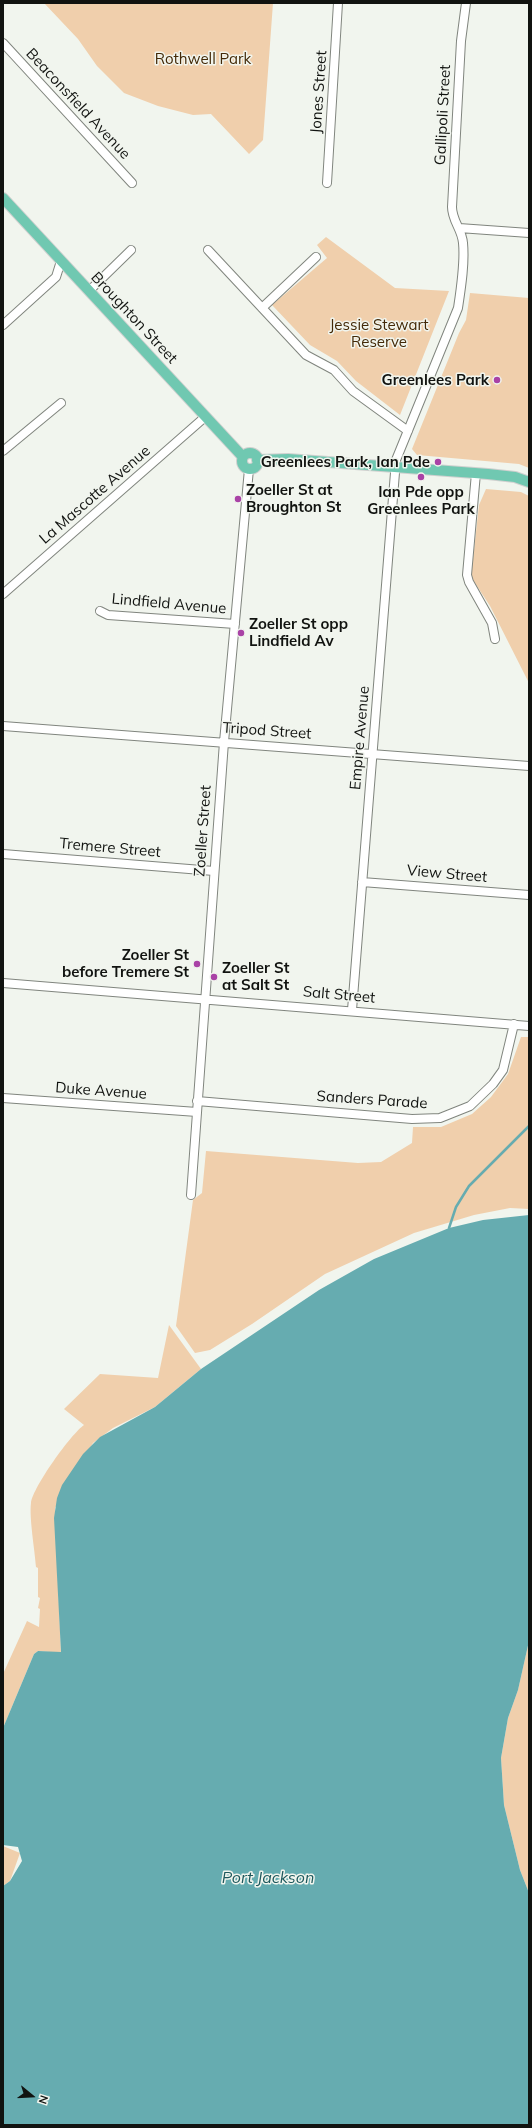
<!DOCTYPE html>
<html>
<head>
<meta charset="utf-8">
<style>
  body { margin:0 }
  #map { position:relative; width:532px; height:2128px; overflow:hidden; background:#f1f5ee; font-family:Mulish,sans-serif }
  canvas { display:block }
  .frame { position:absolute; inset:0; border:4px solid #111310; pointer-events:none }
  .north { position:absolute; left:12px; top:2076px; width:40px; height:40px; -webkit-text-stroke:3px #f1f5ee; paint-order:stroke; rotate:108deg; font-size:11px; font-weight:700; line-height:16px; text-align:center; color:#111310 }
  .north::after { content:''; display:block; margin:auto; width:14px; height:18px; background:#111310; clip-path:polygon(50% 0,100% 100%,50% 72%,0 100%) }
</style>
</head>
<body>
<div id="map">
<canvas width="532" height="2128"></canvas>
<div class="frame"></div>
<div class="north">N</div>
</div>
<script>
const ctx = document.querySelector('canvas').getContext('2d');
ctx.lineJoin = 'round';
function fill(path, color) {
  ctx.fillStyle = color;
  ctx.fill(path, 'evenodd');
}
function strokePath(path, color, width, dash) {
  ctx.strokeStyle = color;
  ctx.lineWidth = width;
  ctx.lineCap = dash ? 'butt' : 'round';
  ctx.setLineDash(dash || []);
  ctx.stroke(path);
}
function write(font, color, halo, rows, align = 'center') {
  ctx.font = font + ' Mulish,sans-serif';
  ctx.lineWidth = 3;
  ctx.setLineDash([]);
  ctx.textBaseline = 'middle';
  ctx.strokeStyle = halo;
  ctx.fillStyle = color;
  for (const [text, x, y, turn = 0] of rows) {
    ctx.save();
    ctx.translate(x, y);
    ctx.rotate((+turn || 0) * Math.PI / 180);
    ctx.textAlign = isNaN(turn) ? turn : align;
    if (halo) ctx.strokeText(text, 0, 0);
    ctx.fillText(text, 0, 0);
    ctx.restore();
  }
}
fill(new Path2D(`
  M44,3H273L263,140L249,154L211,114L193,115L158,106L124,93L97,66L78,39Z
  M326,237L395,288L449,291L400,415L356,381L337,361L310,345L272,305L327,258L317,245Z
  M470,293L529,298V468L519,464L417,455L412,449L459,333L466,320Z
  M486,489L521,492L529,496V683L490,606L471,577L479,505Z
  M521,1037H529V1209L510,1208L474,1215L414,1233L325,1274L252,1324L210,1350L195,1353L176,1326L193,1200L202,1193L206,1151L358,1163L381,1162L412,1143L413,1127H441L472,1114L491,1097L508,1074Z
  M169,1325L201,1369L155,1407L113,1428L93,1443L55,1508L61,1653L38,1651L34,1654L3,1728V1674L27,1621L39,1627L40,1609L38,1608L40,1598L38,1597V1568L36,1567C35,1551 29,1518 31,1503C33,1487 71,1434 84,1425L64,1409L100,1374L158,1378Z
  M529,1641V1893L520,1870L504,1805L501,1758L508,1718L518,1690Z
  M3,1846L20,1853L10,1881L3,1886Z`), '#f0cfac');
fill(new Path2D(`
  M529,1215V1641L518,1690L508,1718L501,1758L504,1805L520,1870L529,1893V2125H3V1886L10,1881L22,1861L18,1847L3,1845V1728L34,1654L38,1651L61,1652L54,1518L57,1498L62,1485L83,1454L100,1437L155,1407L201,1369L319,1290L374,1259L449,1228L483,1220Z`), '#66acb0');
strokePath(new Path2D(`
  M449,1228L456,1207L469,1186L529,1126`), '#66acb0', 2.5);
const minor = new Path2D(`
  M3,43L132,183
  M327,183L338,3
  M459,228L529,233
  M208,250L306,355L334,370L353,391L408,431
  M89,291L131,250
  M262,308L316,257
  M3,325L56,277L61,261
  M3,451L61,403
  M476,473L467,575L469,582L492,623L495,639
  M3,594L205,417
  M100,611L108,615L235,624
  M3,726L529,766
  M3,854L214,871
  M362,882L529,895
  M3,983L529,1026
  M352,1010L396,460L458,308C461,288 465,263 463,243C462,229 452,221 452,207L461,41L466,3
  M3,1098L197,1112
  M197,1101L412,1119L440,1118L470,1106L493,1084L503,1070L514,1024
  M191,1195L224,742L249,469`);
const major = new Path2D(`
  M3,198L243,457
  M242 461a8 8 0 1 1 16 0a8 8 0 1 1-16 0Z
  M257,460L288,459L488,474L515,477L529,482`);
strokePath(minor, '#80857e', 10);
strokePath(major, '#cfd0cf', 12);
strokePath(minor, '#fff', 8);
strokePath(major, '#70c8b1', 10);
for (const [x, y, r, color] of [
  [497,380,4,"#a942a6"],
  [438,462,4,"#a942a6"],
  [421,477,4,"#a942a6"],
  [238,499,4,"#a942a6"],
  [241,633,4,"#a942a6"],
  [197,964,4,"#a942a6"],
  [214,977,4,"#a942a6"]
]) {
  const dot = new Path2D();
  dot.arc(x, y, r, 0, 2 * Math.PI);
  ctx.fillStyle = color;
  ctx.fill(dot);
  strokePath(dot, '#f1f5ee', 1.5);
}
write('15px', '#432907', '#f1f5ee', [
  ["Rothwell Park",203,59],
  ["Jessie Stewart",379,325],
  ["Reserve",379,342]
]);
write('15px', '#111310', '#f1f5ee', [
  ["Jones Street",319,92,-86],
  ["Beaconsfield Avenue",78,104,47],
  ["Gallipoli Street",443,115,-87],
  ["Broughton Street",134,318,47],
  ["La Mascotte Avenue",95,495,-41],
  ["Lindfield Avenue",169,604,5],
  ["Tripod Street",267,731,4],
  ["Empire Avenue",360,738,-85],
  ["Zoeller Street",203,831,-86],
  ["Tremere Street",110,848,5],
  ["View Street",447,874,5],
  ["Salt Street",339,995,5],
  ["Duke Avenue",101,1091,4],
  ["Sanders Parade",372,1100,4]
]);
write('bold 15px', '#111310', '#f1f5ee', [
  ["Greenlees Park",489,380],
  ["Greenlees Park, Ian Pde",430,462],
  ["Zoeller St at",246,490,"left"],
  ["Broughton St",246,507,"left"],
  ["Ian Pde opp",421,492,"center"],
  ["Greenlees Park",421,509,"center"],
  ["Zoeller St opp",249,624,"left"],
  ["Lindfield Av",249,641,"left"],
  ["Zoeller St",189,955],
  ["before Tremere St",189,972],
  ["Zoeller St",222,968,"left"],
  ["at Salt St",222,985,"left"]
], 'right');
write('italic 16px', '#1e595d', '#f1f5ee', [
  ["Port Jackson",268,1878]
]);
</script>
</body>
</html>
